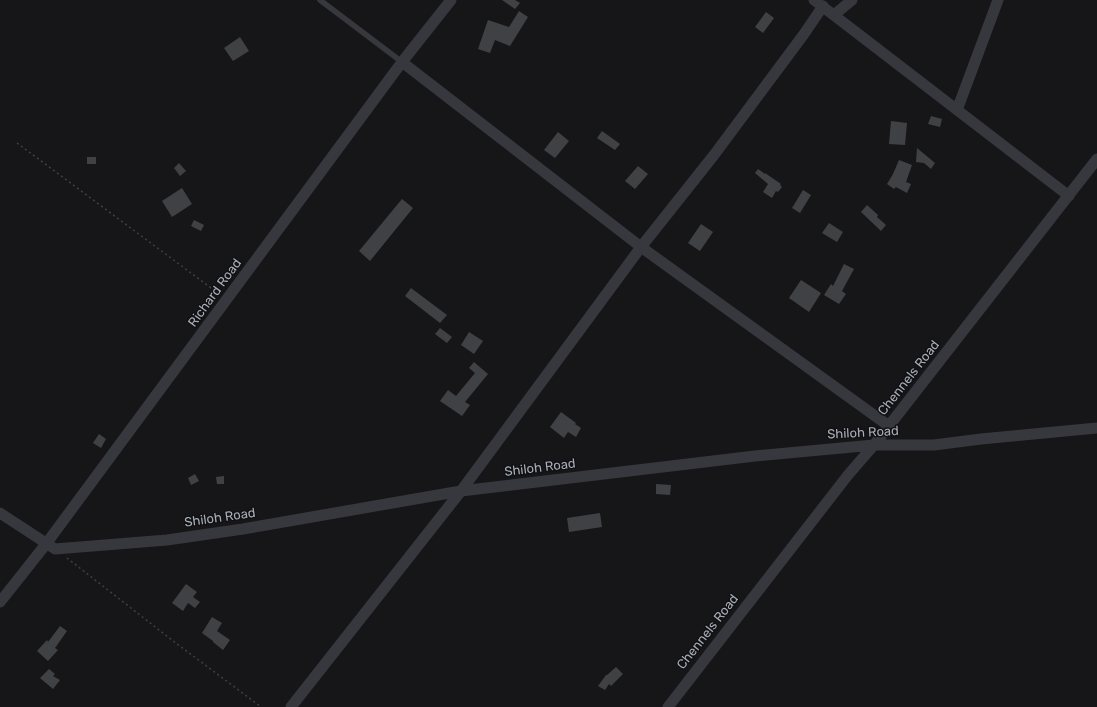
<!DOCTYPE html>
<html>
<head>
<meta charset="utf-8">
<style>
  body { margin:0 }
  canvas { display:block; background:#161618 }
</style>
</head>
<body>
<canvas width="1097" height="707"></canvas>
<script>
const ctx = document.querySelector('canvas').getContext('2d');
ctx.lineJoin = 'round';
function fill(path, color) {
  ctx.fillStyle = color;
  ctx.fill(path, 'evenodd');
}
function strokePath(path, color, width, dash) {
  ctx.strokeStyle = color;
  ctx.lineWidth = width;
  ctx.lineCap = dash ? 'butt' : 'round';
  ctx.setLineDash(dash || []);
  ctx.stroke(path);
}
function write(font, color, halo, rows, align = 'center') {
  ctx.font = font + ' Rubik,sans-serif';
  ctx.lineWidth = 3;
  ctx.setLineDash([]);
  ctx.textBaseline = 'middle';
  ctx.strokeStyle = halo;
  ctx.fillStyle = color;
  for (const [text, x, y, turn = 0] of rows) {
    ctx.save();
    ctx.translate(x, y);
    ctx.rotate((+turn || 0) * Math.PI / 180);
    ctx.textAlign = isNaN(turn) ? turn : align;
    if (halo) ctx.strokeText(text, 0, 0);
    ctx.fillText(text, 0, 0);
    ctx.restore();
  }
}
fill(new Path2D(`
  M502,0H515L520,3L515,9Z
  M519,11L528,17L510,46L495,40L490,53L478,49L488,20L509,27Z
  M766,12L774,18L763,33L755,27Z
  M240,37L249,51L233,61L224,48Z
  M931,116L942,119L940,127L928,124Z
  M891,121L907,123L905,145L889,144Z
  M602,131L620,144L615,150L597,138Z
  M558,132L569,141L555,158L544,150Z
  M917,148L935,163L931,169L924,163L916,162Z
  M87,157H96V164H87Z
  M899,160L912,165L906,182L911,184L907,193L896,187L894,189L887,184L893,174Z
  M179,163L186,171L180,176L174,168Z
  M638,166L648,174L635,189L625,181Z
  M758,169L765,174V173L781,184L780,185L782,187L778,192L776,191L772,198L763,192L768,184L755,173Z
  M182,188L192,204L172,217L162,201Z
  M803,190L811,195L800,213L792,208Z
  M402,199L413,208L370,261L359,251Z
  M867,205L878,215L877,217L886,225L881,231L861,212Z
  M194,220L204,225L201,231L191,226Z
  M829,223L843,232L837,242L822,233Z
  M701,224L713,232L700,251L688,243Z
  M844,264L854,269L842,291L846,294L839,304L824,295L831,284L833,286Z
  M801,280L821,293L809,312L789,298Z
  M411,288L447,315L440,323L405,296Z
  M440,328L452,337L447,343L435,334Z
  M469,332L483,341L474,354L461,345Z
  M474,362L488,374L465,402L470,405L462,416L440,401L448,390L456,396L475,373L469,368Z
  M561,412L576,423L575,424L581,428L576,437L568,432L564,438L550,427Z
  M99,434L106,439L101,448L93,443Z
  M195,474L199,481L191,485L188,478Z
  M224,476V484H217L216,477Z
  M656,484L671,485L670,495L656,494Z
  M600,513L602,527L569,532L567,518Z
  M186,584L197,592L193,597L200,602L195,608L188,603L183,611L172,603Z
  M212,617L222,623L217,631L230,640L223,650L213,642V641L202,633Z
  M60,626L67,631L55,648L58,650L48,661L37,651L47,640L48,642Z
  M616,667L623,674L611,686L609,684L605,690L598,686L606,675H607Z
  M49,669L55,674L53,676L60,680L53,689L40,678Z`), '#404145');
strokePath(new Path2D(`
  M17,143L219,294
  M67,558L177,644L261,707`), '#3d3f44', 1.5, [2, 3]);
strokePath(new Path2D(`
  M320,0L402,62`), '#37383d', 5.5);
strokePath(new Path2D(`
  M814,0L1069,196
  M834,15L852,0
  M402,62L641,247L889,426
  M957,110L998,0
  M0,513L55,549L167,540L243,529L461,491L755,456L874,445H934L981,439L1097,428
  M0,602L46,544L402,62L451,0
  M291,707L461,491L641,247L714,155L804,34L823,6
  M668,707L848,475L874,445L1097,159`), '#37383d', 11);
write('13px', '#a8adb8', '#111113', [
  ["Richard Road",215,293,-54],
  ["Chennels Road",909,378,-52],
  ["Shiloh Road",863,433,-3],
  ["Shiloh Road",540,468,-7],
  ["Shiloh Road",220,518,-8],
  ["Chennels Road",708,632,-52]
]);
</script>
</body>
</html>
